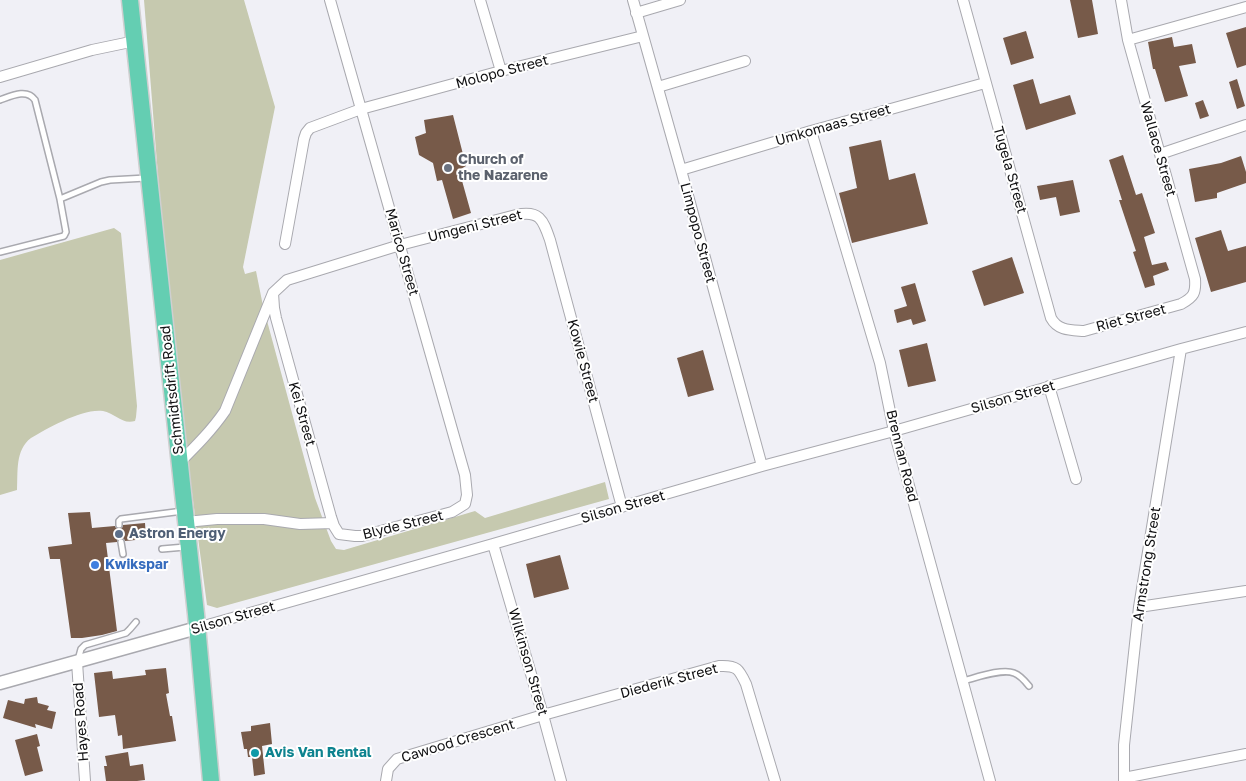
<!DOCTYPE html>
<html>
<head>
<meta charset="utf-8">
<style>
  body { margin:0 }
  canvas { display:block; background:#f0f0f6 }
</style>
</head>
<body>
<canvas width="1246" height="781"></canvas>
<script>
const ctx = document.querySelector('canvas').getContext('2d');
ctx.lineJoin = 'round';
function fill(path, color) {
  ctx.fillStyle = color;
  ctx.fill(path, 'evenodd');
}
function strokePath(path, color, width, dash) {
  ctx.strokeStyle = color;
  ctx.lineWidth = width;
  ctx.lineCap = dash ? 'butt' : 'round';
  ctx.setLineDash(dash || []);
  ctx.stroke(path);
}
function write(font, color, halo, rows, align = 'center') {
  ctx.font = font + ' "Golos Text",sans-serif';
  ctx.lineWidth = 4;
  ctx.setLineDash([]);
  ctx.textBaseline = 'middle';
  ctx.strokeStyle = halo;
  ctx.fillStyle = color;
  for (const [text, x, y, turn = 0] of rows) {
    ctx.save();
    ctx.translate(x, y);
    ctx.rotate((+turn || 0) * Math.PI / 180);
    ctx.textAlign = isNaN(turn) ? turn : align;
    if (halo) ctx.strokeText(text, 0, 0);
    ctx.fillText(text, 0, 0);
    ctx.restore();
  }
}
fill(new Path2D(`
  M144,0H244L275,107L243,267L245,274L256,271L263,306L315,498L331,541L336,549L344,550L475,511L485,518L605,482L609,499L217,608L207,605L190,478L159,188Z
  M114,228L121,233L137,406L136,417L135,421C122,425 115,413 103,411C83,408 48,428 31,438C15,450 18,472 17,490L0,495V260Z`), '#c6c9af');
fill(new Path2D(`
  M1070,0H1092L1098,34L1078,38Z
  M1246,27V65L1237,68L1226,33Z
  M1026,31L1034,58L1011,65L1003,38Z
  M1172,37L1174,47L1192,44L1196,63L1179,66L1188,96L1165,102L1155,69H1153L1148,42Z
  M1033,79L1040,104L1070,95L1076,114L1026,130L1013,85Z
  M1237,79L1245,106L1237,109L1229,82Z
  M1203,100L1209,116L1200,119L1195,103Z
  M453,115L466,166L459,170L471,213L453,219L442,180L437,181L433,163L419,155L415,137L426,133L424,120Z
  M881,140L889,180L915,173L928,224L852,243L839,193L857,188L849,147Z
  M1123,155L1136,195L1142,193L1155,233L1144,237L1152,265L1166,262L1169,270L1153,276L1155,285L1145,288L1133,252L1136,251L1119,200H1122L1109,160Z
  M1241,156L1246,172V183L1217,193V198L1195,202L1189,169L1221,163Z
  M1073,180L1080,212L1060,216L1056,197L1040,200L1037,186Z
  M1221,230L1228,251L1246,246V282L1211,292L1195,238Z
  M1012,257L1024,293L984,306L972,271Z
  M915,283L926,321L913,325L911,319L897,323L894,310L907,306L901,287Z
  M927,343L936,381L908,387L899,350Z
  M703,350L714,390L688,397L677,358Z
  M90,512L92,528L115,526L116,528L119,529L122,528L123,525L145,523L146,539L125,541L124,539L121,538L118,539L117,542L106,543L117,631L102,635L82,638H71L60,559H50L48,547L72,544L68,513Z
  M560,555L569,589L534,598L526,564Z
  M166,668L169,693L166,694L170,716H172L176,741L123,749L122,735L118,736L115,715L99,717L94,673L112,671L113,679L146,675L145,670Z
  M37,697L38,703L49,706L47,710L56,712L52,729L35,724L36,728L3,718L8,700L24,704L25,699Z
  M270,723L272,744L262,746L265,774L254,776L252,757H248L247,749H244L241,732L251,731V726Z
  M37,734L40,746L37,747L43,771L25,776L15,740Z
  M128,752L130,766L143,764L145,780L137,781H106L104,766H107L105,756Z`), '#775a49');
const service = new Path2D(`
  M0,100C11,96 27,88 35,100L60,199L101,182L110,180L146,178
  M0,252L64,236L66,232L60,199
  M119,525V521L121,519L183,511
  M121,542L123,554
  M162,549L185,547
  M78,660L81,649L85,645L126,633L130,629L136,622
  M963,681C975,678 1002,668 1014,673C1020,675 1025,681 1029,686`);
const minor = new Path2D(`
  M480,0L501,71
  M633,0L681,170L762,466
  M963,0L1051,318C1058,331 1071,330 1084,331L1181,304C1194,297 1196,293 1195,279L1128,40L1121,0
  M636,13L680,0
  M1128,40L1246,7
  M0,77L92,50L135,41
  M658,87L745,61
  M811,131L880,363L894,431L990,781
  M1160,154L1246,125
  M681,170L811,131L985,83
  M285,244L304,139L306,133L310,128L361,109L501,71L643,36
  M273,293L274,308L276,318L331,517L334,526L339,534L355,536H362L452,512L465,504L467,495L465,475L330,0
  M1049,386L1076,479
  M180,462C196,446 212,430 225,411L273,293L287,280L400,245L516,215C540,210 543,220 550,240L622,507
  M186,522L217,519H264L300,524L333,523
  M493,544L543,715L561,781
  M1139,607L1246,591
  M197,628L493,544L762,466L894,431L1181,349L1246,332
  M77,662L85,781
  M1124,778L1246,754
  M386,781L388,769L397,759L543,715L719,666C737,665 739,669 746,684L775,781
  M1124,781V745L1139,607L1181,349`);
const tertiary = new Path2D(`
  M0,683L197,628`);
const trunk = new Path2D(`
  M130,0L196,614L211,781`);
strokePath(service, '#a9a9af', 8);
strokePath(minor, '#a9a9af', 12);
strokePath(tertiary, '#a9a9af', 15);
strokePath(trunk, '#cfcfd0', 19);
strokePath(service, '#fff', 5);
strokePath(minor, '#fff', 10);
strokePath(tertiary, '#fff', 12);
strokePath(trunk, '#64ceb2', 16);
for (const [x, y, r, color] of [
  [448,168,5,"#6b7280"],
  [119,534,5,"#5c6f8a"],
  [95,565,5,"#3f7fe0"],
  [255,753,5,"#0f9aa8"]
]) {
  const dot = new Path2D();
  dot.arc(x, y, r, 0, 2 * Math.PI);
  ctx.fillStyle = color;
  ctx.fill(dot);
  strokePath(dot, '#fff', 2);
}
write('14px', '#101012', '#fff', [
  ["Molopo Street",502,72,-15],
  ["Umkomaas Street",833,125,-16],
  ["Wallace Street",1158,149,74],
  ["Tugela Street",1010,170,74],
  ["Umgeni Street",475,226,-14],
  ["Limpopo Street",698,233,75],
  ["Marico Street",402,252,74],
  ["Riet Street",1131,318,-15],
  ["Kowie Street",583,361,75],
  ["Schmidtsdrift Road",172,390,-96],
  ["Silson Street",1013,397,-16],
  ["Kei Street",302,414,74],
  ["Brennan Road",902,456,76],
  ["Silson Street",623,507,-16],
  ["Blyde Street",403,525,-14],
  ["Armstrong Street",1147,564,-81],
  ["Silson Street",233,618,-16],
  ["Wilkinson Street",528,662,74],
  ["Diederik Street",669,681,-15],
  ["Hayes Road",81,722,-94],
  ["Cawood Crescent",458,741,-17]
]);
write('bold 14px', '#5b616d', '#fff', [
  ["Church of",458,160],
  ["the Nazarene",458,176]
], 'left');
write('bold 14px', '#4e5e75', '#fff', [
  ["Astron Energy",129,534]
], 'left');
write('bold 14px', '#366cbe', '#fff', [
  ["Kwikspar",105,565]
], 'left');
write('bold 14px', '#0d838f', '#fff', [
  ["Avis Van Rental",265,753]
], 'left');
</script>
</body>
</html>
